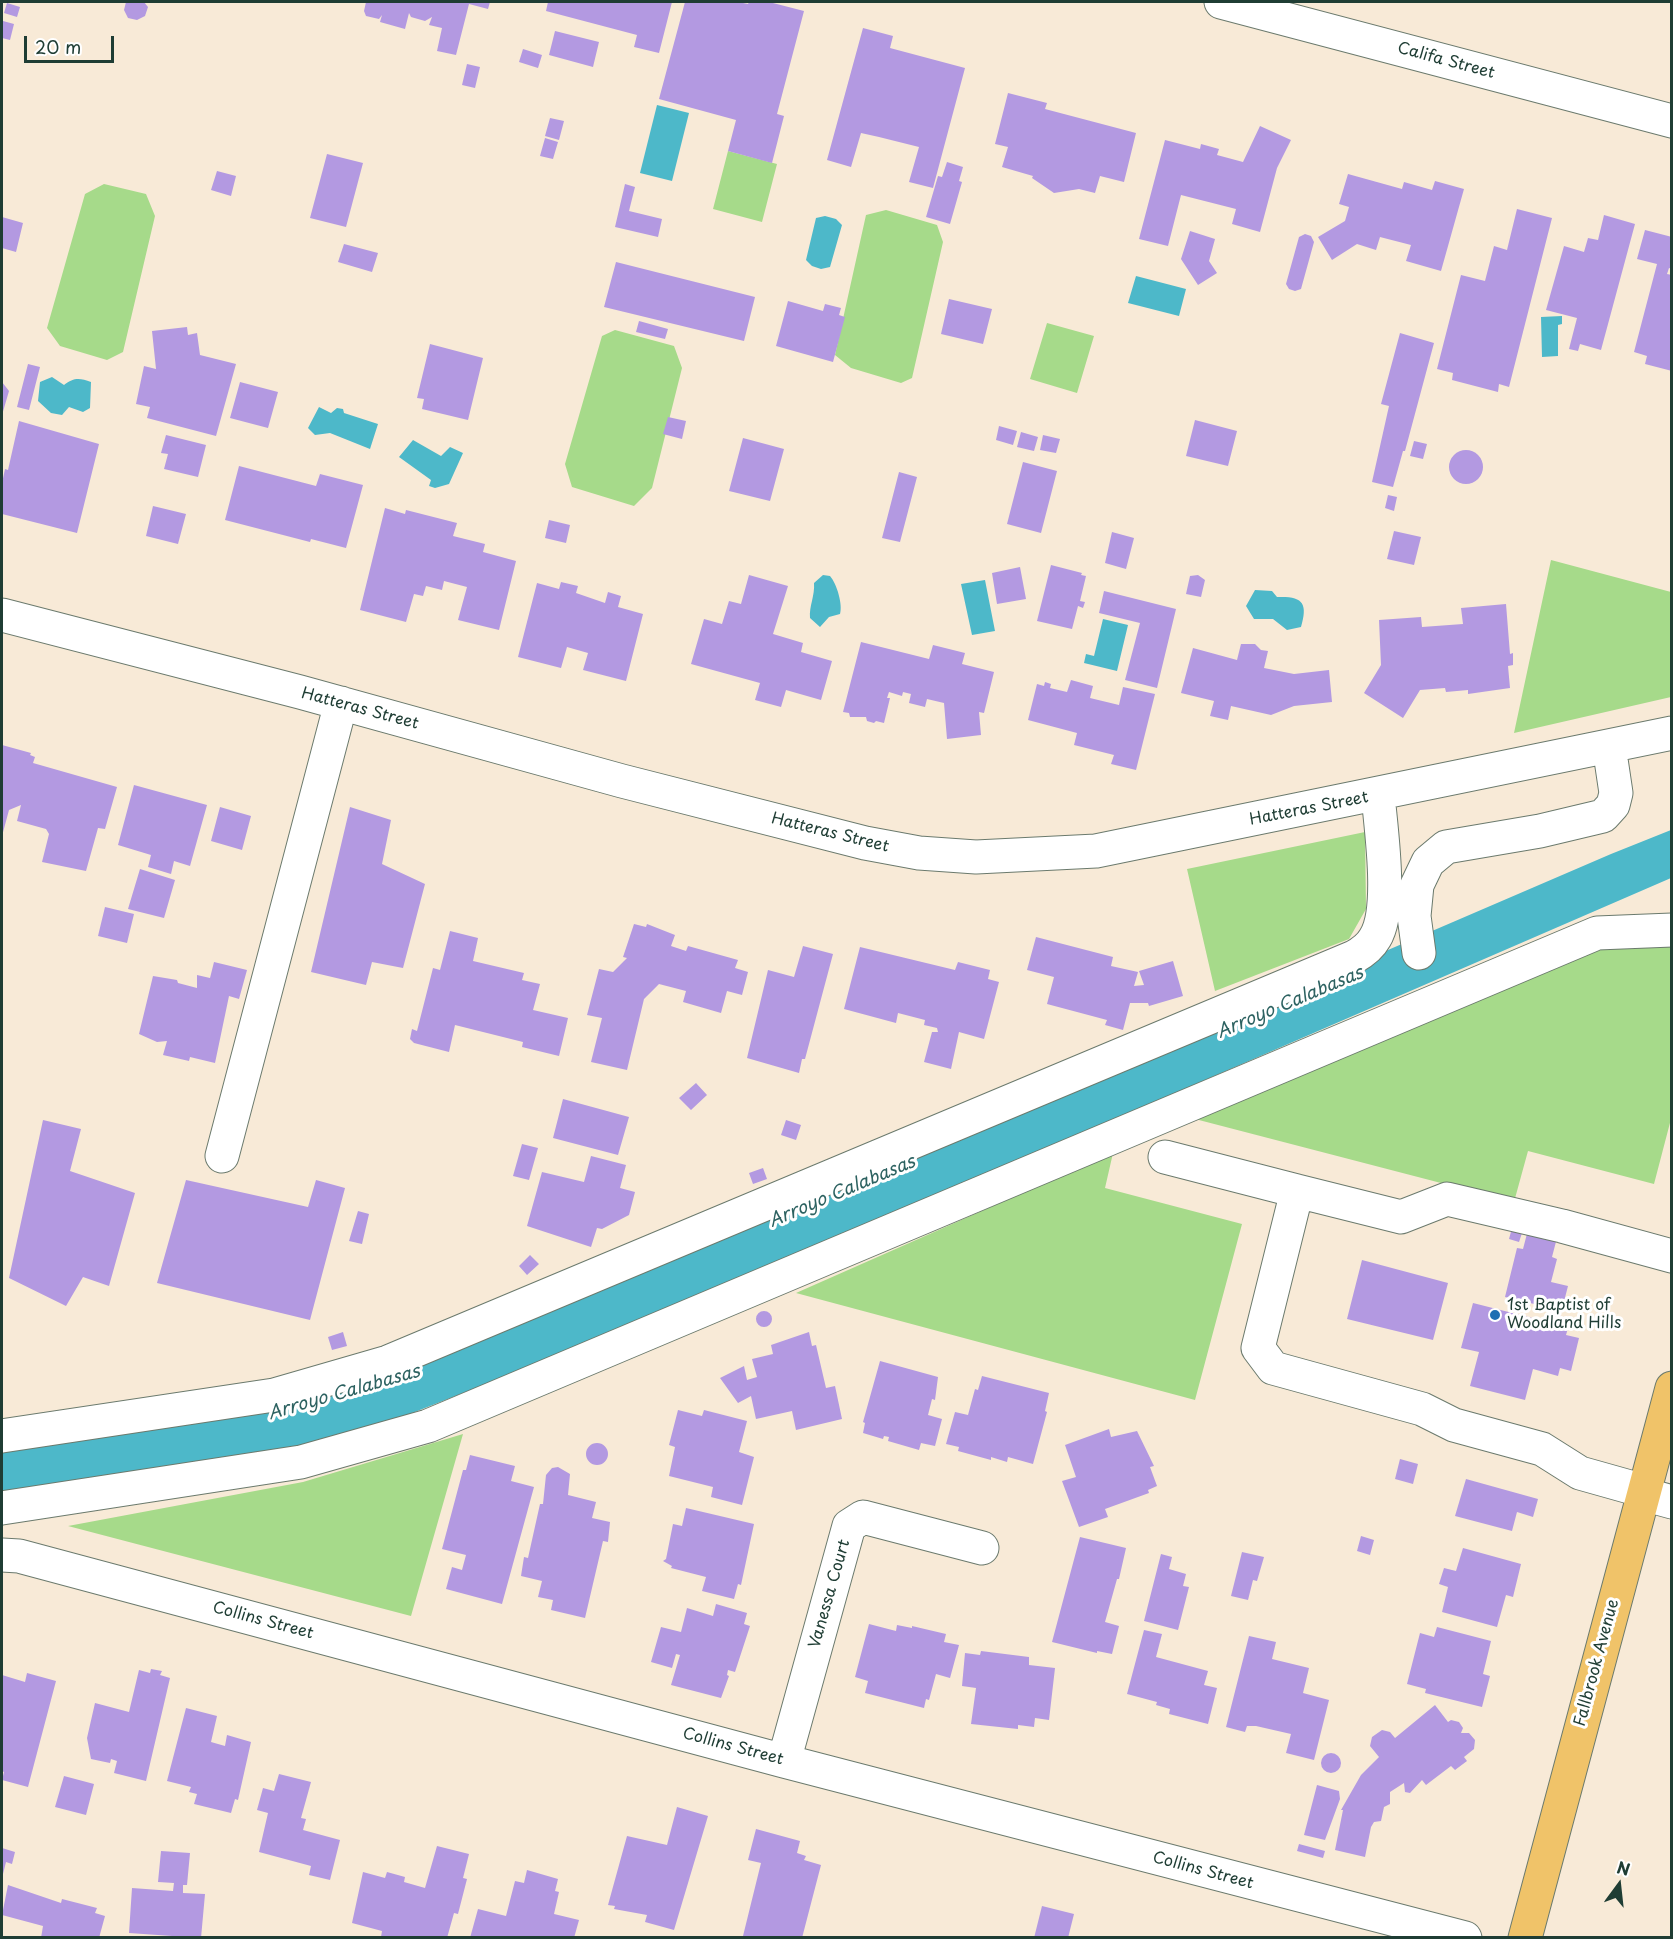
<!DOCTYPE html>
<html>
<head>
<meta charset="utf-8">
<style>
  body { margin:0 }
  #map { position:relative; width:1673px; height:1939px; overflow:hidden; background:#f8ead7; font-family:"Playpen Sans",sans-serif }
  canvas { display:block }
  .frame { position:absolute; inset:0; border:3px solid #1f3d34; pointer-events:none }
  .north { position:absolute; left:1589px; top:1855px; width:60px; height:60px; -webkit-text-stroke:4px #fff; paint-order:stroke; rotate:15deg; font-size:16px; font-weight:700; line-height:24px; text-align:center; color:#1f3d34 }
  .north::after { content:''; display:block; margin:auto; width:21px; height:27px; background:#1f3d34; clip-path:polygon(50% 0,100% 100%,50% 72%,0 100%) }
  .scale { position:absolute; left:24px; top:36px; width:90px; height:27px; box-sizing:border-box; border:3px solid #1f3d34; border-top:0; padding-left:8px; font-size:18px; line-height:21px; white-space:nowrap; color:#1f3d34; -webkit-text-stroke:4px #fff; paint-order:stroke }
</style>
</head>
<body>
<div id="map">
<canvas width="1673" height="1939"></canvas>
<div class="frame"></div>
<div class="north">N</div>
<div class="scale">20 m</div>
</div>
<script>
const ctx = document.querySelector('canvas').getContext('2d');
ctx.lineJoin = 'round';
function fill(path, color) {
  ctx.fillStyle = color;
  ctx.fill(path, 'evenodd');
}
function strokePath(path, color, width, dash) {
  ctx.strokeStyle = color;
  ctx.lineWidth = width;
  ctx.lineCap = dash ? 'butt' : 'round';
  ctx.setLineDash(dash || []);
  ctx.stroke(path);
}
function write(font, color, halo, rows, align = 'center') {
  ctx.font = font + ' "Playpen Sans",sans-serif';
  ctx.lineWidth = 6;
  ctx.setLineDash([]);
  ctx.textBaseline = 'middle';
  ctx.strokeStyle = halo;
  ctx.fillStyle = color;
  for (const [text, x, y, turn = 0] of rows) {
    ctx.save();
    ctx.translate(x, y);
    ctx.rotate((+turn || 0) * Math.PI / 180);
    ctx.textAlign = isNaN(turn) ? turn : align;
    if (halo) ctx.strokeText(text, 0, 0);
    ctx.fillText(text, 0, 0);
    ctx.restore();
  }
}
fill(new Path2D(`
  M728,151L777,164L762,222L713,209Z
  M104,184L146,194L155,216L123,352L107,360L60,346L47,328L85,194Z
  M886,210L937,225L943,242L912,378L901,383L851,368L835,355L866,215Z
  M1047,323L1094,336L1077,393L1030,379Z
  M615,330L674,346L682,368L652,488L634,506L572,487L565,464L602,336Z
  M1551,560L1671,592V697L1514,733Z
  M1365,832L1366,909L1349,939L1215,991L1187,869Z
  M1671,939V1119L1654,1184L1528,1151L1514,1202L1195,1119L1603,943Z
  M1113,1153L1105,1188L1242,1224L1195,1400L796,1293Z
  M463,1434L411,1616L68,1526L303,1482Z`), '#a6da8a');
fill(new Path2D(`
  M657,105L689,113L672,181L640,173Z
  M825,216L836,219L842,225L830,267L821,269L812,266L806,260L816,218Z
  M1136,276L1186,289L1179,316L1128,303Z
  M1562,316V324L1558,325V356L1542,357L1541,317Z
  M52,377L64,385C74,377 80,378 91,382L90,408L83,412L69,407L62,415L51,413L38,401L40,382Z
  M319,407L331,413L337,408L343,409L344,413L378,424L370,449L330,433L315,435L308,428Z
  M413,440L441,456L450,447L463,453L449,484L435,488L429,486L431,480L399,457Z
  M823,575L830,576C837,584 843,605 840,614L829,617L820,627L810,618C809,606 815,596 814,583Z
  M985,580L995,631L972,635L961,584Z
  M1255,590L1272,591L1277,597C1303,596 1308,603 1301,627L1287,630L1273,619H1254L1246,606Z
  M1103,619L1128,625L1117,671L1084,663L1086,654L1094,656Z
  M1671,830V878L873,1224L582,1346L392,1421L280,1452L2,1492V1446L505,1330L1611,854Z`), '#4db8c9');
fill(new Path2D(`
  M126,2H144L148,7L145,16L137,20L128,18L124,10Z
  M366,2H490L488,9L469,4L456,55L437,51L442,28L429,25L432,17L425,21L411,17L409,13L405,29L380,22L382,15L379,19L366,16L364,11Z
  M548,2H672L659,53L634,47L637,35L546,11Z
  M685,2H738L748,4L749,2H769L804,11L777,114L784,116L772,163L728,151L736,120L659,99Z
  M7,3L20,7L17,17L4,13Z
  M3,21L14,24L10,40L2,38Z
  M863,28L893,36L890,48L965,68L933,188L909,182L919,147L879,137L861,133L851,167L827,160Z
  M555,31L599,42L593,67L549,55Z
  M523,49L542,55L538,68L519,62Z
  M467,64L480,67L475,88L462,85Z
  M1008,93L1047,103L1045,109L1136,133L1124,182L1100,176L1095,193L1079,189L1054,193L1032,178L1033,176L1002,167L1008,147L995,144Z
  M550,118L564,121L559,140L545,136Z
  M1260,126L1291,140L1277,168L1260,232L1232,224L1236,209L1181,195L1168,246L1139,239L1165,140L1200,149L1201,144L1219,149L1217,155L1243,162Z
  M545,138L558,142L553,159L540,156Z
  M327,154L363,163L346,227L310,218Z
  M947,162L963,167L959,181L962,182L950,224L926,217L938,176L942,177Z
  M217,171L236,176L231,196L211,190Z
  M1348,174L1402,189L1404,182L1432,190L1435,181L1464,189L1441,271L1406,261L1411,245L1380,237L1376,250L1357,244L1332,260L1318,237L1345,221L1349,207L1339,204Z
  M625,184L635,187L629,211L662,219L658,237L615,227Z
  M1517,209L1552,218L1509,387L1499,384L1498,392L1452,380L1453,373L1437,369L1461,275L1485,281L1494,246L1507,250Z
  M1604,215L1635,224L1601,350L1580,344L1578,351L1569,349L1577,318L1546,310L1564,246L1584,252L1588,238L1598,240Z
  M2,217L23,223L16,252L2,248Z
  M1645,230L1672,237V269L1669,268L1667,274L1672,275V371L1645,364L1647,356L1634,352L1657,264L1637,259Z
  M1190,231L1215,239L1209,261L1217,273L1198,285L1181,259Z
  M1305,234L1311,236L1314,242L1301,289L1295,291L1289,289L1286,284L1299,237Z
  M344,244L378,253L372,272L338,262Z
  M616,262L755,297L744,341L604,307Z
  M949,299L992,309L983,344L941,334Z
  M788,301L823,311L825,304L841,308L839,315L845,317L833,362L776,346Z
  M639,321L668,329L665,339L636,332Z
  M187,327L188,335L197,333L200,355L236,364L216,436L147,418L150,407L136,404L144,366L156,369L152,331Z
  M1400,333L1434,343L1405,451H1403L1393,487L1372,482L1389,406L1381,404Z
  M430,344L483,358L468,420L422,409L424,399L417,398Z
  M28,364L40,367L29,410L17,407Z
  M2,382L9,391L2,415Z
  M240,382L278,392L268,428L230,418Z
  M668,417L686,421L682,439L663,434Z
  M1195,420L1237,431L1228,466L1186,456Z
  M19,421L99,444L77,533L2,514V483L5,469L8,470Z
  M999,426L1017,431L1013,445L996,440Z
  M1021,432L1038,437L1034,451L1017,447Z
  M166,435L206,445L198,477L164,469L168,454L161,453Z
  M1043,435L1060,439L1056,453L1040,450Z
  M743,438L784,449L770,501L729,491Z
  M1414,441L1427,444L1423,459L1410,456Z
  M1449 467a17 17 0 1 1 34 0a17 17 0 1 1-34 0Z
  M1023,462L1057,471L1041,533L1007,524Z
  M239,466L316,486L320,474L363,485L346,548L311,539L310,542L225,520Z
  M899,472L917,477L900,542L882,538Z
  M1388,495L1397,497L1394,511L1385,508Z
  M153,506L186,514L178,544L146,536Z
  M385,508L405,514L406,510L457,523L453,536L485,544L483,552L516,561L499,630L458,620L467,587L444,581L442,590L426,586L423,596L414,594L406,622L360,610Z
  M549,520L570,525L566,543L545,538Z
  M1394,531L1421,537L1414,565L1387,559Z
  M1112,532L1134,538L1126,569L1105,563Z
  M1051,565L1082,573L1081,575L1086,576L1080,601L1085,602L1083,608L1078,606L1072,629L1037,621Z
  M1020,567L1026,599L997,604L992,573Z
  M749,575L788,586L773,634L803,643L801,652L832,661L821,700L786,690L781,707L755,700L760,683L691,664L704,619L722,624L729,601L741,604Z
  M1198,575L1205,580L1201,597L1186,594L1190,576Z
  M561,582L578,586L576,593L605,603L608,592L621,596L618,607L643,614L626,681L583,670L588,653L567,647L561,668L518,657L537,583L559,589Z
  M1104,591L1176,609L1157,688L1125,680L1140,623L1099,613Z
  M1506,604L1510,654L1513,653V665L1508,666L1510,688L1468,694V690L1446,692L1445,688L1420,690L1403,718L1364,693L1381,665L1379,620L1421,617L1422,627L1463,624L1461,608Z
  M861,642L929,659L933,645L965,653L962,664L994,672L984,713L979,712L981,735L947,739L944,703L927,699L925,707L909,703L911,694L903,692L902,696L889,692L887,698H890L884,723L876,721L874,723L867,721L866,717H850L849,713L843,712Z
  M1241,644H1255L1261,650L1268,651L1264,668L1294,674L1329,670L1332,702L1294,706L1271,715L1231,706L1228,720L1210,716L1214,701L1181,693L1193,648L1237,660Z
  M1071,680L1093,686L1090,698L1119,705L1123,687L1155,694L1136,770L1111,764L1114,755L1074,745L1077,733L1028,720L1037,684L1044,686L1045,682L1051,684L1050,688L1067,692Z
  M2,745L31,753L30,755L35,757L33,763L117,787L105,829L98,828L86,871L42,862L49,834L46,829L17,821L21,805L9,810L2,836Z
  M134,785L207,805L190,866L174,861L171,874L148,867L151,855L118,845Z
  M220,807L251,816L242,850L211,841Z
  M350,807L391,820L382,864L425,884L403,968L372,962L366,985L311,972Z
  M140,869L175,880L164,918L128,909Z
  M105,907L134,914L127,943L98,936Z
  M634,924L646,927L647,924L675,935L671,946L686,951L688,946L738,960L735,968L748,972L742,995L727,991L721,1013L683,1002L686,991L659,984L644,999L627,1070L591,1062L602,1018L587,1015L599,969L613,972L627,958L623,957Z
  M450,931L478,938L473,961L524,973L522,980L540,984L533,1010L568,1018L559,1056L522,1047L523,1042L455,1025L449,1052L414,1043L410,1039L412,1029L417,1031L433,968L440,970Z
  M1036,937L1113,957L1111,966L1138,972L1134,986L1144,985L1139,971L1173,961L1183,996L1149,1006L1148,1003H1130L1123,1030L1105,1025L1107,1020L1047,1004L1054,977L1027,970Z
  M803,946L833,954L805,1059H802L799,1073L747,1058L768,970L794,977Z
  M860,947L955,970L958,962L990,970L988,979L999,982L984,1039L959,1032L951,1069L924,1062L932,1032H938L937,1028L924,1025L925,1020L898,1013L896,1023L844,1009Z
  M214,962L247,970L239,999L229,996L215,1063L190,1057L189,1061L163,1055L167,1041L157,1042L139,1034L153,976L177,980L178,983L197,988V975L210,978Z
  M696,1083L707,1095L691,1110L679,1098Z
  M563,1099L629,1117L618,1155L553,1138Z
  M43,1120L81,1129L70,1171L135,1193L109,1286L83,1277L66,1306L9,1278Z
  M786,1120L801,1125L796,1140L781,1135Z
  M522,1144L538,1148L529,1180L513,1176Z
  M591,1156L626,1165L620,1188L635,1192L629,1215L602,1229L597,1228L591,1247L527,1226L542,1172L584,1182Z
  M763,1168L767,1179L753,1184L749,1173Z
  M186,1180L308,1207L316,1180L345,1188L310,1320L157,1283Z
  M358,1211L369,1214L362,1244L349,1241Z
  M1529,1226L1558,1234L1552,1257L1557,1259L1551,1282L1568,1286L1558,1325L1568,1328L1566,1335L1579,1338L1571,1371L1560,1368L1558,1376L1533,1369L1525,1400L1470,1386L1479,1352L1461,1348L1473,1303L1548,1322L1551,1308L1505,1297L1517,1248L1523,1249Z
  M1512,1228L1523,1230L1519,1242L1509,1239Z
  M530,1255L539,1264L527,1275L519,1266Z
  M1362,1260L1448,1283L1433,1340L1347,1319Z
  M756 1319a8 8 0 1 1 16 0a8 8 0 1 1-16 0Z
  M343,1332L347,1346L332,1350L328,1337Z
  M809,1332L812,1346L816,1345L826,1388L835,1386L842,1419L796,1430L792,1411L756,1419L751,1396L738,1403L720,1378L744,1366L747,1380L757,1377L752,1359L773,1354L771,1345Z
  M880,1361L938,1377L935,1400L932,1399L928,1415L942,1419L935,1446L921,1443L919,1450L888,1441L889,1437L884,1436L883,1439L863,1433L865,1423L863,1422Z
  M982,1376L1049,1393L1045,1411L1047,1412L1033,1464L1008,1457L1007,1462L991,1457V1460L958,1451L959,1447L946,1444L955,1412L968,1415L975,1389L978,1390Z
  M678,1410L702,1416L704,1410L747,1421L739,1452L754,1457L742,1505L711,1497L713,1487L669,1476L675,1447L669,1445Z
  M1109,1429L1111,1437L1137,1431L1154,1466L1150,1467L1157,1486L1148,1490L1149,1493L1105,1509L1108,1517L1079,1527L1062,1481L1076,1477L1065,1445Z
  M586 1454a11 11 0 1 1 22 0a11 11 0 1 1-22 0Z
  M470,1455L515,1466L511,1481L534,1487L502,1604L446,1589L452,1567L462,1570L466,1555L442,1549L463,1470H466Z
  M1400,1459L1418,1464L1413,1484L1395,1479Z
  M558,1467L570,1474L568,1495L596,1502L592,1518L610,1522L608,1542L603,1541L585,1618L551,1610L553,1600L538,1597L542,1581L521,1576L524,1557L528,1558L540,1504H543L546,1475L552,1468Z
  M1466,1479L1538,1499L1533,1517L1517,1512L1512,1531L1455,1516Z
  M686,1508L754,1524L741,1585L738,1584L734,1599L702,1591L706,1577L671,1568L672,1566L663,1561L666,1559L673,1524L682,1526Z
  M1361,1536L1374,1540L1370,1555L1357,1551Z
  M1080,1537L1126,1548L1119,1579H1117L1105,1622L1119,1626L1112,1654L1097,1651V1653L1052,1642Z
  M1463,1548L1521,1564L1513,1597L1506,1595L1497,1627L1442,1612L1448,1587L1439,1584L1444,1568L1456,1571Z
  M1242,1552L1264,1557L1257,1581L1253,1580L1248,1600L1231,1596Z
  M1161,1554L1172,1557L1169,1569L1186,1574L1183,1586L1189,1587L1178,1630L1144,1621Z
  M716,1604L747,1613L744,1624L750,1626L735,1672L728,1670L727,1675L729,1676L721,1698L671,1685L680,1655L676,1654L672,1668L651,1662L661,1627L681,1632L687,1608L713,1616Z
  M869,1624L896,1631L897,1625L912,1628V1626L946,1634L944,1642L959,1645L950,1678L936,1674L929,1700L926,1699L924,1708L865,1693L868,1681L855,1677Z
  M1437,1627L1491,1641L1483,1674L1490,1676L1482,1707L1425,1693L1426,1689L1407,1684L1420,1633L1434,1637Z
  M1144,1630L1162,1634L1156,1657L1208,1671L1204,1685L1217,1688L1208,1724L1169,1714L1170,1709L1156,1705L1157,1702L1127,1694Z
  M1249,1636L1276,1642L1272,1659L1309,1668L1303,1693L1329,1700L1314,1760L1286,1753L1291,1734L1256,1726H1247L1245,1732L1226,1727Z
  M981,1651L1029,1657V1665L1055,1668L1049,1720L1035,1718L1034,1727L1018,1725V1729L971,1724L976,1688L962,1686L965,1653L980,1655Z
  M151,1669L162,1671L160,1675L170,1678L146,1781L114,1773L117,1761L111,1759L110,1763L91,1759L87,1738L95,1703L129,1712L139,1670L150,1673Z
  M27,1673L56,1681L28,1787L2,1780L4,1772L2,1771V1675L25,1682Z
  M1435,1705L1448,1722L1451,1720L1459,1722L1463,1728L1461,1733H1469L1475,1740L1474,1749L1464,1757L1467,1761L1455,1770L1451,1766L1426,1785L1422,1780L1410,1793L1405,1792L1404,1783L1390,1792V1804L1384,1807L1381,1821L1374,1822L1371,1827L1365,1857L1335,1850L1343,1810H1341L1361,1775L1379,1757L1370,1746L1372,1737L1382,1730L1390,1732L1395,1738Z
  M186,1708L217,1716L211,1742L225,1746L227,1735L251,1742L238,1800L235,1799L231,1813L194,1804L197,1794L189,1792L191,1787L167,1781Z
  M1321 1763a10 10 0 1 1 20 0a10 10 0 1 1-20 0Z
  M279,1774L311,1782L301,1818L306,1819L303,1830L340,1840L330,1880L309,1875L311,1866L259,1852L268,1813L257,1810L263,1788L274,1791Z
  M64,1776L94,1784L86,1815L55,1807Z
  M1317,1785L1339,1791L1340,1799L1325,1840L1304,1835Z
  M677,1807L708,1816L674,1930L645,1922L647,1915L614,1909L615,1906L608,1905L627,1836L667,1845Z
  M756,1829L800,1841L797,1853L806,1856L804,1860L821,1865L802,1938L743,1936L761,1863L748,1860Z
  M1299,1844L1325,1851L1323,1858L1297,1851Z
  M437,1846L469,1854L463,1878L467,1879L458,1914L454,1913L447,1938H384L381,1937L382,1931L352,1923L363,1872L385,1878L387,1872L405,1877L404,1882L425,1888Z
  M2,1848L15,1852L12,1864L6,1862L2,1878Z
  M161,1851L190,1853L187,1885H183V1893L205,1894L201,1938L129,1933L132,1888L173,1891L174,1883L158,1882Z
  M527,1870L558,1879L555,1891L559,1892L554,1914L579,1920L574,1938H470L478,1909L506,1916L515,1881L524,1883Z
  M8,1885L61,1903L62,1899L97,1908L95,1913L105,1916L99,1938H41L43,1926L2,1915Z
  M1042,1906L1074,1914L1068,1938H1034Z`), '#b399e1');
const minor = new Path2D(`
  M1221,2L1672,121
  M2,615L300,692L622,781L865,843L919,853L976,857L1096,851L1672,733
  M1419,953L1414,916L1417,885L1428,862L1446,847L1540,831L1603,816L1613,805L1616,793L1609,746
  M222,1156L341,703
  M1165,1157L1297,1191
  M2,1436L274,1395L388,1362L1354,957C1363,952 1370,947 1375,938C1393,909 1381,830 1378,795
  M1644,1491L1580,1473L1542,1449L1454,1425L1422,1409L1273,1368L1258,1348L1297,1191L1401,1217L1447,1199L1562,1226L1672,1256
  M1643,1494L1672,1502
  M2,1508L301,1462L428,1426L1597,933L1672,930
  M2,1555L19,1556L784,1761L1465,1938
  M784,1761L849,1526L863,1517L982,1548`);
const major = new Path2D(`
  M1525,1938L1672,1388`);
strokePath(minor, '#6b7a6d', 35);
strokePath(major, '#6b7a6d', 35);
strokePath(minor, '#fff', 33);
strokePath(major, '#f0c369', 33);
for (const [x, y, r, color] of [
  [1495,1315,6,"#1f6fb2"]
]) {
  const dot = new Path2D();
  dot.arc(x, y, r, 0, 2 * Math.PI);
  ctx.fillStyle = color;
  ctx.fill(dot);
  strokePath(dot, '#fff', 2);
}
write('16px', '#1f3d34', '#fff', [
  ["Califa Street",1446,61,15],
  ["Hatteras Street",360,709,15],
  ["Hatteras Street",1309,809,-11],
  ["Hatteras Street",830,833,14],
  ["Vanessa Court",830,1594,-74],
  ["Collins Street",263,1621,15],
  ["Fallbrook Avenue",1597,1663,-75],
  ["Collins Street",733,1747,15],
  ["Collins Street",1203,1871,15]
]);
write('16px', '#1f3d34', '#fff', [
  ["1st Baptist of",1507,1306],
  ["Woodland Hills",1507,1324]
], 'left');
write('italic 18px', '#2d6261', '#fff', [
  ["Arroyo Calabasas",1290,1003,-23],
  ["Arroyo Calabasas",842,1192,-23],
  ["Arroyo Calabasas",344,1393,-16]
]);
</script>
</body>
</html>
